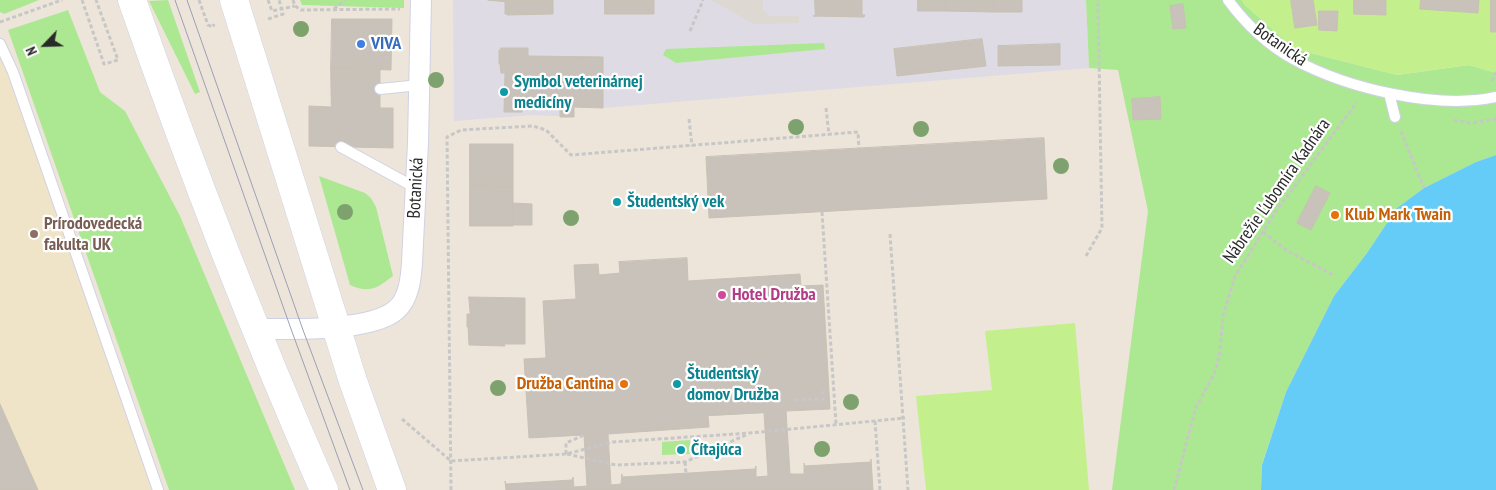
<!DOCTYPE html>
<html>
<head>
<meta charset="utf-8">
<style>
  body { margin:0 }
  #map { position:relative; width:1496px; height:490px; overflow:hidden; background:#ede5da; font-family:"PT Sans Narrow",sans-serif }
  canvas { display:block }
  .north { position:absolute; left:20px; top:20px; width:50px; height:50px; -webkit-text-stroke:4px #fff; paint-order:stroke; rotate:246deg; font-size:14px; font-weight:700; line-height:20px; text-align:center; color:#292929 }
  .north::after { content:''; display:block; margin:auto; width:18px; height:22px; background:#292929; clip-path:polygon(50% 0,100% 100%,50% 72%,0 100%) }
</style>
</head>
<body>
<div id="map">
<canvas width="1496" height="490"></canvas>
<div class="north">N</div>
</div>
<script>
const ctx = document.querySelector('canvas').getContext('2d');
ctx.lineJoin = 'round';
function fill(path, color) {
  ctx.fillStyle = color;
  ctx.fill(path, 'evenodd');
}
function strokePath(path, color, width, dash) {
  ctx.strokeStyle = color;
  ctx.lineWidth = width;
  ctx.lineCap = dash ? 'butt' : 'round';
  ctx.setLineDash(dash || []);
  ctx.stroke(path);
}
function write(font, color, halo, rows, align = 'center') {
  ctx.font = font + ' "PT Sans Narrow",sans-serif';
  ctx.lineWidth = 4.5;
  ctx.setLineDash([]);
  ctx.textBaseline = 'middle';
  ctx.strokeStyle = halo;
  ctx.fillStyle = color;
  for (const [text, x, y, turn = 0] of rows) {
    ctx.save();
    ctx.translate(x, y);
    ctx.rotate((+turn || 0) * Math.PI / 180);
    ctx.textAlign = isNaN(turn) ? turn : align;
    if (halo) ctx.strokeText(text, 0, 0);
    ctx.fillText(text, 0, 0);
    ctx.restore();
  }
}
fill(new Path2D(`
  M453,0H1086L1089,68L603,108L574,107V117L534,115L454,121Z`), '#dedbe4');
fill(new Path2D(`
  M0,44L158,490H0Z`), '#f0e4c8');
fill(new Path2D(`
  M0,0H39L4,14L0,12Z
  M168,0L200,92L195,94L149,1Z
  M300,0H404V8L302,5Z
  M1086,0H1242L1245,5L1295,49L1397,75L1469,65L1496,73V155L1476,162L1424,188L1397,208L1367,253L1334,296L1286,392L1262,464L1261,490H1112L1148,211L1118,70L1089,68Z
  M68,10L100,92L125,111L180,216L295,490H169L8,30Z
  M824,43L825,49L676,63L663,55L666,49Z
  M319,176L365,193L371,198L376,207L393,276C377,288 370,294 350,285Z
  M690,440V454L662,455V442Z`), '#ace892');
fill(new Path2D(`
  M1242,0H1496V73L1469,65L1397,75L1295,49L1245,5Z
  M1075,323L1089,490H926L916,396L992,390L985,331Z`), '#c3f08d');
fill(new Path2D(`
  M711,0H763V10L770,16H799V23L754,24Z`), '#ddd8d1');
fill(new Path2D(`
  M1496,155V490H1261L1262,465L1286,392L1334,296L1367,253L1397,208L1424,188L1476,162Z`), '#64ccf7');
const building = new Path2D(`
  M488,0H553V14L507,15V14H505V2Z
  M605,0H654V14H605Z
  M815,0H862V15H865L864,17L813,16H815Z
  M918,0H946V11H918Z
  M946,0H994V12L946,11Z
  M994,0H1022V12H994Z
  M1291,0H1313L1317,25L1295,28Z
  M1354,0H1386V15L1354,14Z
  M1421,0H1479L1478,13L1420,9Z
  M1491,0H1496V32H1491Z
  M1183,4L1186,28L1173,29L1170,6Z
  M1319,11H1338L1337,31L1319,30Z
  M332,19H392L391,70L331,68Z
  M982,39L986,66L897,76L894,49Z
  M1060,44V65L998,66V46Z
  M501,48H528V56L603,57V108L574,107V117H560V107H522V112H504L505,73H501L500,64H499V50H501Z
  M331,68L380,69V108H393V148L309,146V106L331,107Z
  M1160,97L1161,119L1133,120L1132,99Z
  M1044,138L1047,199L709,218L706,157Z
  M470,144H513V187L470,186Z
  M470,186L513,187V226H470Z
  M1316,186L1330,193L1311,230L1297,223Z
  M513,203L532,204V225H513Z
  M687,258L688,281L800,274L801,286L823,285L830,409L786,411L790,474H804V463L805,466L871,462V459L873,490H506L505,481L506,484L572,480L573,477L574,487L587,486L584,435L529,438L524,359L546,358L543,301L576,299L574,265L598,264L599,275L620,273L619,262ZM764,413L768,476L756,477V466L755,469L622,477V474L621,484L611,485L608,434L709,427L708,416Z
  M469,297L525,298V344H504L505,346L469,345L468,327H467V314H470Z
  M0,404L38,490H0Z`);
fill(building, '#c8c2ba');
strokePath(building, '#c8c1b4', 1);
const lane = new Path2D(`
  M1228,0C1245,23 1268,45 1293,59C1346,88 1436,110 1496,97
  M0,44L13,72L158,490
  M380,89L420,85
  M1389,93L1395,117
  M341,147L416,188`);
const street = new Path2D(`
  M255,329C289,329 370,332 396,310C409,299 411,278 412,263L418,143L421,0`);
const secondary = new Path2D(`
  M132,0C190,166 253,329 324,490
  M234,0L353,381L392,490`);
strokePath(lane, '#cfd2e4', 12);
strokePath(street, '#cfd2e4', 22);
strokePath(secondary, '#cfd2e4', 29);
strokePath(new Path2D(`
  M82,0L104,64L118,60L96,0
  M199,0L208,25L213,27L214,24
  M268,0L272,11L295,6
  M293,0L295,6L301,10L400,9
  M334,9L345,0
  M268,19L283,14L279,0
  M0,22L62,0
  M690,31L703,0
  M1492,81L1496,72
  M826,108L829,135
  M689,119L692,146
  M1454,120L1471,123L1496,119
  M1401,131L1424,188
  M822,212L836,424
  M1263,232L1286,250L1333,275
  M890,234L908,490
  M1086,256L1102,228L1098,0
  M795,400L823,399V391
  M402,419L451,461L566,454L613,442L750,433L905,418
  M875,421L880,490
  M566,454V443L584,435
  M567,454L616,465L685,462L748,434
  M685,462L686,474
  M451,490L447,137L461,130L533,126L546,130L571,155L858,132L859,149
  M1174,490L1196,407L1216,370L1220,351L1223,316L1235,276L1276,211L1357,102`), '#c7c7c7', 3, [4, 2.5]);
strokePath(lane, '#fff', 10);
strokePath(street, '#fff', 20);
strokePath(secondary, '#fff', 28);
strokePath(new Path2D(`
  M175,0L291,329L350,490
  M187,0L303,330L363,490`), '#9c9fb5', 1);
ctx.fillStyle = '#7ea26d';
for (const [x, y] of [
  [301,29],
  [436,80],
  [796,127],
  [921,129],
  [1061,166],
  [345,212],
  [571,218],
  [498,388],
  [851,402],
  [822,449]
]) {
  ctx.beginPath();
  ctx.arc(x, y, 8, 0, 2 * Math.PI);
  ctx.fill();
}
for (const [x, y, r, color] of [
  [361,44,5,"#3f7fe0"],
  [504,92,5,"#0f9aa8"],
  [617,202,5,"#0f9aa8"],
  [1335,215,5,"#e8710a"],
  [34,234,5,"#8d6e63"],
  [722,295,5,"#d1479c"],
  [624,384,5,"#e8710a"],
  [677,384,5,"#0f9aa8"],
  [681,450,5,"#0f9aa8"]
]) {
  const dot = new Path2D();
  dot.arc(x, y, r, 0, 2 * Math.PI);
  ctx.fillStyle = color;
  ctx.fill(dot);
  strokePath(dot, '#fff', 2);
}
write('bold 18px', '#366cbe', '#fff', [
  ["VIVA",371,44]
], 'left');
write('18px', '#292929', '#fff', [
  ["Botanická",1280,45,35],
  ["Botanická",416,188,-87],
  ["Nábrežie Ľubomíra Kadnára",1277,191,-55]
]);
write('bold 18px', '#0d838f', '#fff', [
  ["Symbol veterinárnej",514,82],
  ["medicíny",514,103],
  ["Študentský vek",627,202],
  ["Študentský",687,374],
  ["domov Družba",687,395],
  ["Čítajúca",691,450]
], 'left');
write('bold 18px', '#c56008', '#fff', [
  ["Klub Mark Twain",1345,215],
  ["Družba Cantina",614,384,"right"]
], 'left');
write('bold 18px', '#785e54', '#fff', [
  ["Prírodovedecká",44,224],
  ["fakulta UK",44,245]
], 'left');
write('bold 18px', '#b23c85', '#fff', [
  ["Hotel Družba",732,295]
], 'left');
</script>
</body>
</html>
